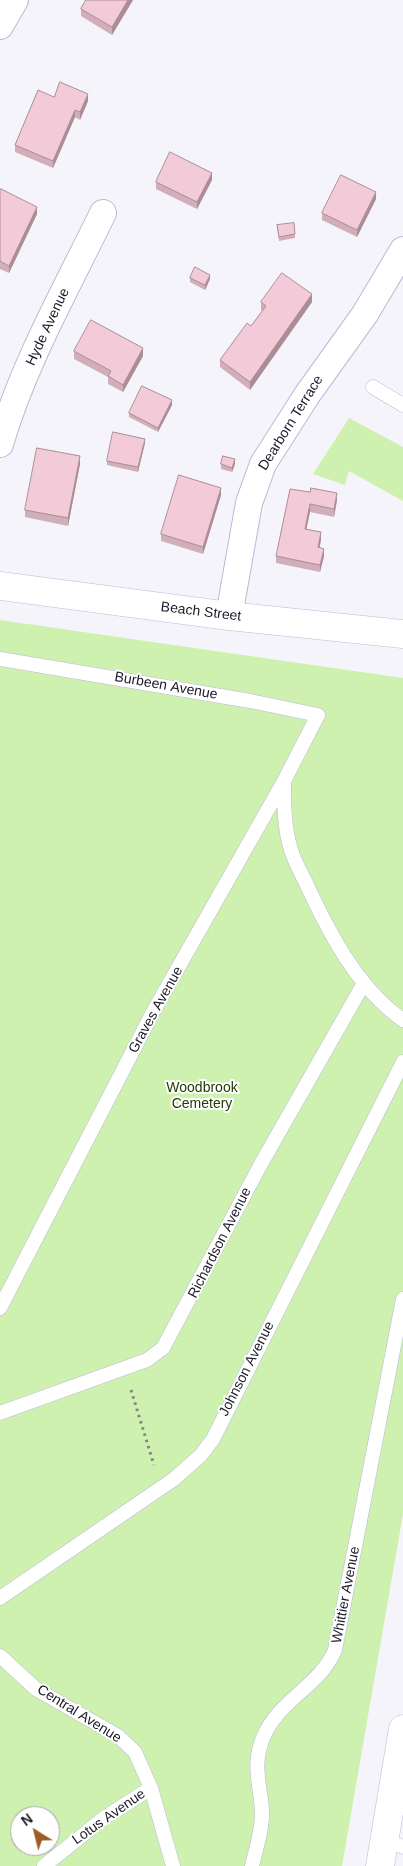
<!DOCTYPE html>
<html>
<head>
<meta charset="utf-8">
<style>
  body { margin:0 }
  #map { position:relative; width:403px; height:1866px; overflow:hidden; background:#f5f4fb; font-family:Helvetica,sans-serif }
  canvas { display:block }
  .north { position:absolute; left:10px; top:1806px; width:50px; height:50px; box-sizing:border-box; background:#fff; border:1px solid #a4a3a8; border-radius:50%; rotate:324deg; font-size:14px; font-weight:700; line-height:20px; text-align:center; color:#1c1a26 }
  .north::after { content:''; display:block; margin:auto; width:18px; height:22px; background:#9d5d27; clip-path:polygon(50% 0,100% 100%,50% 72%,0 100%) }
</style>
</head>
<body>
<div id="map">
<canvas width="403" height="1866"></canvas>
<div class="north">N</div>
</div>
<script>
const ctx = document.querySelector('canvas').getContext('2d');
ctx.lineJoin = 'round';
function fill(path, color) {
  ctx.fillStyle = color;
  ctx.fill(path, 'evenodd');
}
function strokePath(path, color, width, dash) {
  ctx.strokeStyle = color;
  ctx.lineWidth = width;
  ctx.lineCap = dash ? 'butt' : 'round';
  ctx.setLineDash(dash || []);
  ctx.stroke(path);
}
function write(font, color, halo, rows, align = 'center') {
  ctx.font = font + ' Helvetica,sans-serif';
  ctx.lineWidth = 4;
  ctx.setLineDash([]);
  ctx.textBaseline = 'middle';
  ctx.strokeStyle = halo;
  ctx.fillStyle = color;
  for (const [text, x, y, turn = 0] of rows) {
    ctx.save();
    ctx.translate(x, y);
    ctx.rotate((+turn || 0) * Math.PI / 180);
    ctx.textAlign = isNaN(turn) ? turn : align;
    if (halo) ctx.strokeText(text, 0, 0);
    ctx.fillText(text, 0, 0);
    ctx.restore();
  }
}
fill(new Path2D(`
  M349,418L403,447V501L349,471L345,485L313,474Z
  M0,620L403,678V1514L342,1866H0ZM20,1816H50V1846H20Z`), '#cff1af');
const service = new Path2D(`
  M373,387L403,405
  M0,659L250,701L318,715L284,781L153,1012L0,1308
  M284,781C284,804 284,827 291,850C294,860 300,871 305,881C328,931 357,988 403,1020
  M0,1413L147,1360L163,1348L262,1162L364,983
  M0,1598L174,1479L201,1455L213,1439L403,1062
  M0,1656L36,1689L118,1736L135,1752L151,1788L173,1866
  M384,1840L403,1847
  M44,1866L104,1818L151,1788
  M252,1866C256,1849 263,1827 262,1810C260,1783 252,1765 263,1738C277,1701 320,1686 335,1650L403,1299`);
const minor = new Path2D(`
  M0,26L15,0
  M0,444C23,365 67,287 103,213
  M229,616L249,503L263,464L307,395L365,314L403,250`);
const tertiary = new Path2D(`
  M0,586L229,616L403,634
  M380,1866L403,1729`);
strokePath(service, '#bdb7d9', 15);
strokePath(minor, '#bdb7d9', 28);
strokePath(tertiary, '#bdb7d9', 29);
strokePath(new Path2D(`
  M131,1390L154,1465`), '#84838c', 3, [2.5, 4]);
strokePath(service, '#fff', 14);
strokePath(minor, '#fff', 26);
strokePath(tertiary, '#fff', 28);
fill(new Path2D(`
  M133,0L112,35L81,16V9Z
  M54,97L88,101L80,120L75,117L53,168L15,152V145Z
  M212,180L197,209L156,189V182Z
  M0,191L37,214L9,273L0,269Z
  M376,199L357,237L322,220V213Z
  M277,225L295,234V238L279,241Z
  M190,278L210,279L205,290L190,282Z
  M261,302H312L250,390L220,367V360L251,326L262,311L261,310Z
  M74,351L143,356L123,392L108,384V377L74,359Z
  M172,405L158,432L129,417V413Z
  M145,443L138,472L107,465V461Z
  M80,464L68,526L25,517V510Z
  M221,464H235L232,472L221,469Z
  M310,492L337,500L334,517L310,512L306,529L321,540L319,548L324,556L320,572L276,563V556Z
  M221,495L203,554L161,541V534Z`), '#d1aeb9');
fill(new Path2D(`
  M128,0H133L112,35V27Z
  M88,94V101L80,120V112Z
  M75,110V117L53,168V161Z
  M212,173V180L197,209V202Z
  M376,192V199L357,237V230Z
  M37,207V214L9,273V266Z
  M210,275V279L205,290V285Z
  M312,294V302L250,390V382Z
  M143,348V356L123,392V385Z
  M172,400V405L158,432V428Z
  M145,439V443L138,472V467Z
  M80,456V464L68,526V518Z
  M235,459V464L232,472V468Z
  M221,488V495L203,554V547Z
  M337,493V500L334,517V509Z
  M310,504V512L305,536V529Z
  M321,532V540L318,555V547Z
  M324,549V556L320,572V565Z`), '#aa8d96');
const building = new Path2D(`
  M86,0H128L112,27L81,9Z
  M60,82L88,94L80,112L75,110L53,161L15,145L38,90L54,97Z
  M170,152L212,173L197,202L156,182Z
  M341,175L376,192L357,230L322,213Z
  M1,189L37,207L9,266L0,261V191Z
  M294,223L295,234L279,237L277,225Z
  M195,267L210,275L205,285L190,278Z
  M282,273L312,294L250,382L220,360L247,323L251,326L266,306L261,302Z
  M91,320L143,348L123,385L108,376L111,371L74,351Z
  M142,386L172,400L158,428L129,413Z
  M113,432L145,439L138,467L107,461Z
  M37,448L80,456L68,518L25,510Z
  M223,456L235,459L232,468L221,464Z
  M179,475L221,488L203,547L161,534Z
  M311,488L337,493L334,509L310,504L305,529L321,532L318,547L324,549L320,565L276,556L290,489L310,492Z`);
fill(building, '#f3cad7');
strokePath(building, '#aa8d96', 1);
write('14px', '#1c1a26', '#fff', [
  ["Hyde Avenue",48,327,-65],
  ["Dearborn Terrace",291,423,-58],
  ["Beach Street",201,612,7],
  ["Burbeen Avenue",166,686,10],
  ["Graves Avenue",156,1010,-61],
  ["Richardson Avenue",220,1243,-63],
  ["Johnson Avenue",247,1369,-63],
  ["Whittier Avenue",346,1595,-79],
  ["Central Avenue",79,1714,32],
  ["Lotus Avenue",109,1817,-35]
]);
write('14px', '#243b05', '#fff', [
  ["Woodbrook",202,1088],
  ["Cemetery",202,1104]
]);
</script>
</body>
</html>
